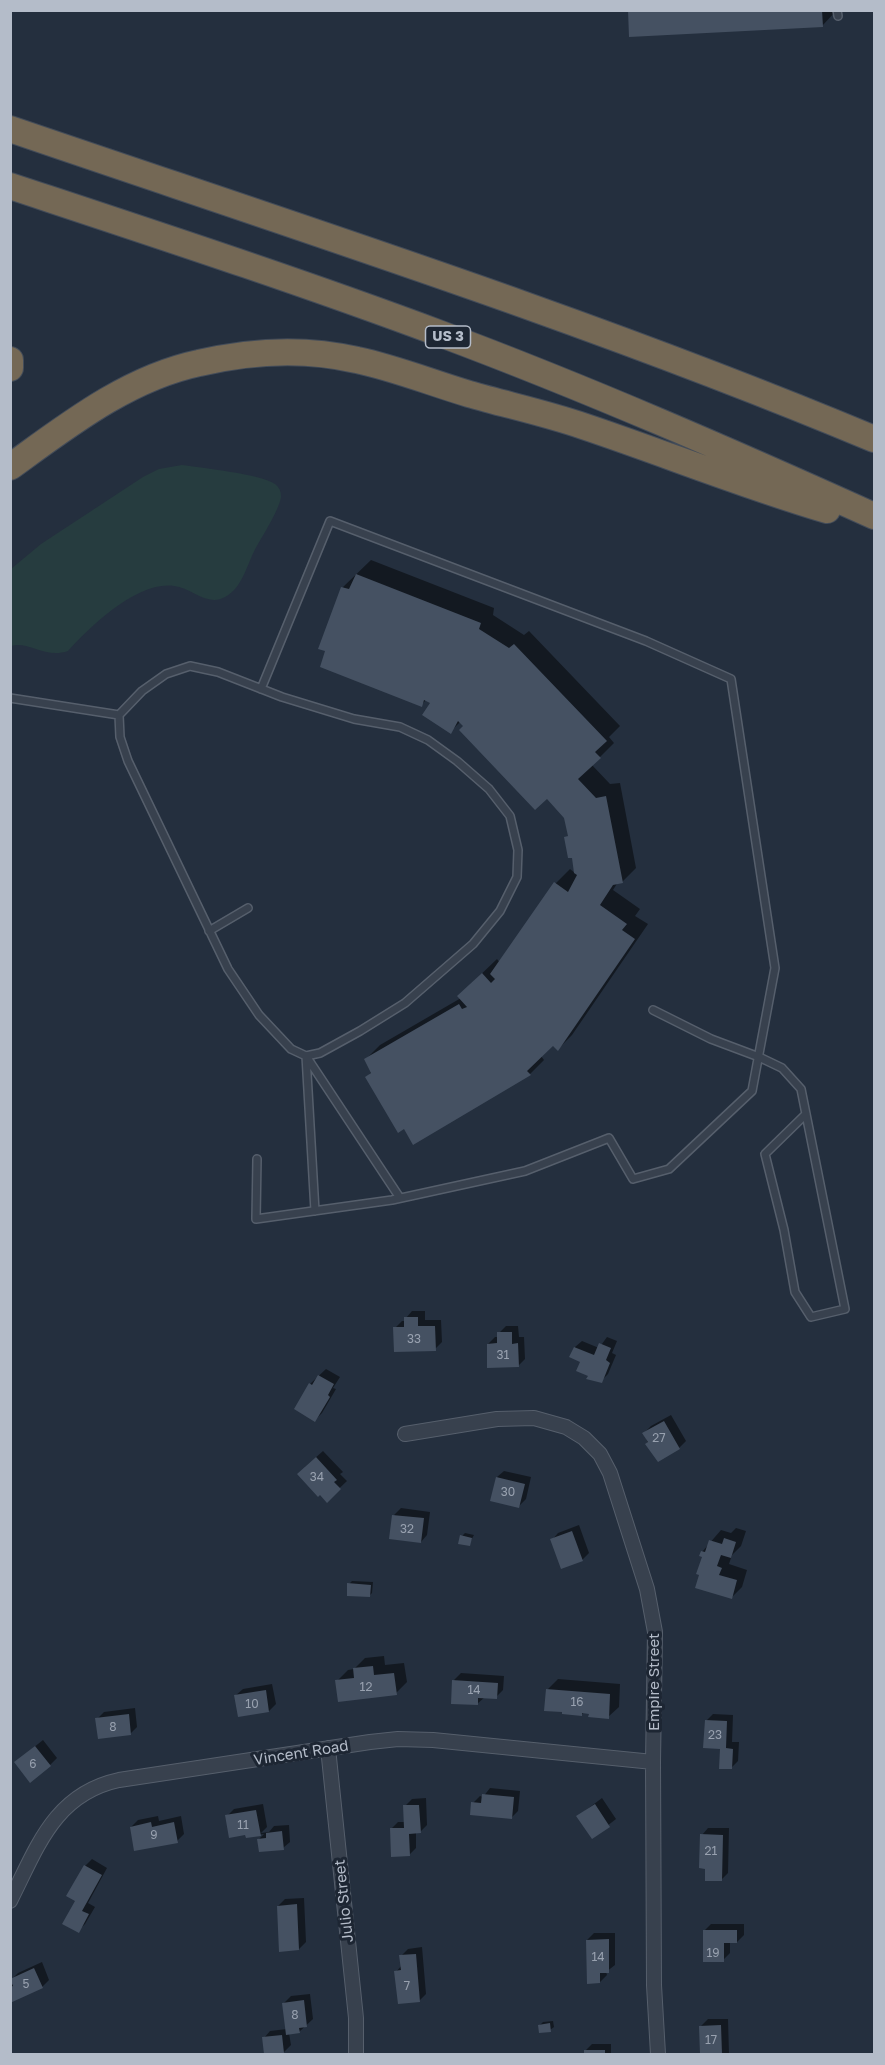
<!DOCTYPE html>
<html>
<head>
<meta charset="utf-8">
<style>
  body { margin:0 }
  #map { position:relative; width:885px; height:2065px; overflow:hidden; background:#242f3e; font-family:"Golos Text",sans-serif }
  canvas { display:block }
  .frame { position:absolute; inset:0; border:12px solid #b4bcc9; pointer-events:none }
</style>
</head>
<body>
<div id="map">
<canvas width="885" height="2065"></canvas>
<div class="frame"></div>
</div>
<script>
const ctx = document.querySelector('canvas').getContext('2d');
ctx.lineJoin = 'round';
function fill(path, color) {
  ctx.fillStyle = color;
  ctx.fill(path, 'evenodd');
}
function strokePath(path, color, width, dash) {
  ctx.strokeStyle = color;
  ctx.lineWidth = width;
  ctx.lineCap = dash ? 'butt' : 'round';
  ctx.setLineDash(dash || []);
  ctx.stroke(path);
}
function write(font, color, halo, rows, align = 'center') {
  ctx.font = font + ' "Golos Text",sans-serif';
  ctx.lineWidth = 6;
  ctx.setLineDash([]);
  ctx.textBaseline = 'middle';
  ctx.strokeStyle = halo;
  ctx.fillStyle = color;
  for (const [text, x, y, turn = 0] of rows) {
    ctx.save();
    ctx.translate(x, y);
    ctx.rotate((+turn || 0) * Math.PI / 180);
    ctx.textAlign = isNaN(turn) ? turn : align;
    if (halo) ctx.strokeText(text, 0, 0);
    ctx.fillText(text, 0, 0);
    ctx.restore();
  }
}
fill(new Path2D(`
  M182,465C202,468 261,474 275,484C279,487 281,491 281,496C281,506 264,534 258,544C247,562 244,587 225,597C207,607 192,588 174,586C137,581 91,626 68,651C45,659 29,641 11,646V569L41,544L143,477L159,469Z`), '#263c3f');
fill(new Path2D(`
  M630,10H836V11L822,26Z
  M371,560L494,608L493,615L524,635L529,631L620,726L609,737L614,743L592,765L610,784L620,783L636,868L622,882H618L613,890L640,909L635,916L648,924L572,1035L558,1049L553,1044L541,1056L544,1060L530,1074L404,1127L367,1077L372,1071L365,1060L380,1045L461,998L473,982L497,959L500,963L556,883L570,869L575,873L573,856L566,838L569,835L565,817L547,797L460,722L450,732L432,702L426,700L421,705L343,587Z
  M412,1311H425V1320H441L442,1342L435,1349L395,1328L402,1321H406V1318Z
  M506,1326H518L519,1337H524L525,1359L518,1366L488,1344L495,1337H499V1333Z
  M607,1337L617,1341L612,1353L616,1355L608,1374L601,1381L590,1375L582,1361L571,1357L575,1347L582,1341L599,1348Z
  M326,1369L340,1377L333,1388L336,1389L322,1413L315,1420L310,1384Z
  M671,1415L686,1441L679,1448L651,1451L644,1433L651,1426Z
  M323,1451L343,1472L340,1474L347,1481L327,1500L305,1467Z
  M504,1471L531,1477L526,1499L519,1506L497,1477Z
  M401,1508L430,1512L427,1535L421,1542L394,1515Z
  M579,1525L589,1553L582,1560L552,1540L558,1533Z
  M736,1528L746,1531L741,1546L732,1555L729,1564L747,1570L742,1587L731,1598L702,1552L721,1530L731,1533Z
  M465,1533L474,1535L469,1544L462,1536Z
  M352,1581L373,1582L372,1593L369,1596L349,1584Z
  M384,1656L385,1665L404,1663L407,1682L396,1693L337,1681L348,1670L354,1669L365,1658Z
  M461,1673L504,1676L503,1690L496,1697H485L477,1704L454,1680Z
  M558,1679L620,1684L619,1707L608,1717L590,1712H584L582,1714L547,1690Z
  M272,1684L276,1704L269,1711L236,1695L243,1689Z
  M135,1708L137,1727L130,1734L97,1719L104,1712Z
  M713,1714L733,1715L732,1742H739L738,1761L731,1768L706,1721Z
  M43,1740L57,1758L50,1765L23,1756Z
  M490,1788L520,1791L518,1811L511,1818L473,1803L480,1796L483,1797Z
  M426,1798L427,1825L420,1832H416V1848L409,1855L391,1829L398,1822H405V1806L412,1799Z
  M602,1798L616,1819L593,1837L578,1816Z
  M263,1804L267,1827L261,1833L269,1832L274,1826L289,1825L290,1842L283,1848L259,1839L264,1834L247,1836V1833L227,1816L234,1809Z
  M158,1816L159,1821L181,1816L184,1834L177,1841L131,1827L138,1820Z
  M708,1828H729L728,1873L721,1880L702,1835Z
  M92,1859L107,1868L88,1903L95,1907L85,1924L78,1931L77,1901L85,1866Z
  M304,1898L306,1942L299,1949L278,1906L285,1899Z
  M711,1924H744V1935L737,1942H730V1953L723,1960L704,1931Z
  M594,1933H615V1965L606,1972L607,1975L600,1982L587,1940Z
  M422,1947L426,1994L419,2001L396,1972L402,1965L401,1956L408,1949Z
  M42,1962L49,1980L42,1987L10,2001V1985L13,1984L11,1980L18,1973Z
  M310,1994L313,2019L299,2032L289,2033L291,2045L284,2052L265,2054L264,2038L270,2031L287,2029L284,2003L291,1996Z
  M708,2019H728L729,2054H702L701,2026Z
  M553,2021L554,2027L550,2030L540,2025L543,2022Z
  M592,2044H611V2054H585V2051Z`), '#0007');
fill(new Path2D(`
  M628,10H822L823,27L629,37Z
  M356,574L481,623L479,629L509,648L514,644L607,741L595,752L601,758L578,779L596,798L606,796L623,883L613,885L600,905L627,924L622,930L635,939L558,1051L553,1046L527,1071L531,1075L413,1145L404,1129L398,1133L365,1077L371,1073L364,1059L459,1004L462,1009L467,1007L457,996L482,973L491,983L495,979L490,974L554,882L568,892L577,875L574,873L572,858H568L564,837L568,836L564,818L547,799L535,810L459,730L463,726L458,721L451,734L422,715L430,703L424,700L422,707L320,667L325,651L318,649L341,587L349,589Z
  M404,1317H418V1326H435L436,1351L394,1352L393,1327H404Z
  M497,1332H512V1344L518,1343L519,1367L487,1368V1344L497,1343Z
  M599,1343L611,1348L606,1360L610,1363L602,1383L586,1379L588,1376L576,1371L580,1362L569,1357L574,1347L594,1355Z
  M318,1375L334,1384L328,1395L330,1397L315,1422L294,1409L309,1383L312,1385Z
  M664,1421L680,1449L658,1462L645,1444L648,1442L642,1433Z
  M316,1457L337,1480L334,1482L341,1489L327,1503L320,1495L318,1497L297,1474Z
  M496,1477L525,1484L519,1508L490,1501Z
  M392,1515L424,1518L421,1543L389,1539Z
  M572,1531L583,1561L561,1569L550,1539Z
  M460,1535L472,1538L470,1546L458,1544Z
  M724,1538L736,1542L731,1558L721,1555L717,1566L722,1568L719,1575L737,1580L732,1599L695,1588L699,1575L696,1574L702,1557L699,1556L701,1551L705,1552L709,1540L722,1544Z
  M347,1583L371,1585L370,1597L347,1596Z
  M373,1666L374,1675L394,1673L397,1695L338,1702L335,1680L354,1678L353,1668Z
  M452,1680L498,1683L497,1699L478,1698V1705L451,1704Z
  M546,1689L610,1694L609,1719L588,1717L589,1714L582,1713V1716L562,1714V1712L544,1711Z
  M266,1690L269,1712L238,1717L234,1695Z
  M129,1714L131,1735L98,1739L95,1718Z
  M705,1720L727,1721L726,1748L733,1749L732,1769H719L720,1749L703,1748Z
  M35,1746L51,1766L30,1783L14,1762Z
  M482,1794L514,1797L512,1819L470,1815L471,1802L481,1803Z
  M595,1804L610,1827L592,1839L576,1816Z
  M403,1805H419L421,1833L409,1834L410,1856L391,1857L390,1828H404Z
  M256,1810L261,1836L246,1838L245,1835L229,1838L225,1815Z
  M151,1822L152,1827L174,1822L178,1843L134,1851L130,1827Z
  M282,1831L284,1850L259,1852L257,1839L266,1838V1833Z
  M700,1834L723,1835L722,1881H705V1869L699,1868Z
  M84,1865L102,1875L82,1911L89,1914L79,1933L62,1924L75,1901L66,1896Z
  M297,1904L299,1950L279,1952L277,1906Z
  M703,1930H737V1943H724V1962H703Z
  M609,1939V1973H600V1983L587,1984L586,1940Z
  M416,1954L420,2002L398,2004L394,1971L401,1970L399,1955Z
  M34,1968L43,1988L10,2003V1987L13,1986L10,1979Z
  M304,2000L307,2027L299,2028L300,2033L286,2035L282,2003Z
  M550,2023L551,2032L539,2033L538,2025Z
  M721,2025L722,2054H700L699,2026Z
  M282,2035L284,2053L264,2054L262,2037Z
  M584,2050H605V2054H584Z`), '#455162');
const lane = new Path2D(`
  M837,10L838,16
  M190,666L218,672L282,697L354,719L400,727L428,740L457,761L489,789L510,816L518,850L517,877L500,911L473,944L405,1003L360,1031L320,1053L306,1056L291,1049L259,1015L228,969L128,761L120,737L119,715L142,691L166,674Z
  M10,698L119,715
  M209,931L248,908
  M653,1010L711,1039L759,1057L782,1068L801,1089L845,1309L811,1317L795,1292L784,1230L765,1154L806,1114
  M257,1159L256,1219L392,1200L525,1171L609,1138L633,1179L669,1169L752,1091L775,968L731,679L646,641L330,521L261,689
  M315,1211L306,1056L400,1198`);
const street = new Path2D(`
  M405,1434L497,1419L534,1418L566,1427L584,1438L600,1454L610,1473L647,1589L655,1632L653,1762L654,1985L658,2054
  M328,1748L356,2018V2054
  M10,1901C37,1848 54,1794 119,1780L370,1742L398,1739L433,1740L653,1762`);
const highway = new Path2D(`
  M10,129C300,228 592,321 874,439
  M10,186C155,234 299,281 441,334C588,389 732,452 874,516
  M10,360V368
  M10,467C68,425 128,378 199,363C250,351 306,348 357,360C395,368 432,383 469,394C507,405 545,413 583,426C664,453 745,486 827,510`);
strokePath(lane, '#565f6c', 10);
strokePath(street, '#565f6c', 16);
strokePath(highway, '#434c59', 28);
strokePath(lane, '#38414e', 7);
strokePath(street, '#38414e', 14);
strokePath(highway, '#746855', 26);
write('12px', '#98a1af', null, [
  ["33",414,1339],
  ["31",503,1355],
  ["27",659,1438],
  ["34",317,1477],
  ["30",508,1492],
  ["32",407,1529],
  ["12",366,1687],
  ["14",474,1690],
  ["16",577,1702],
  ["10",252,1704],
  ["8",113,1727],
  ["23",715,1735],
  ["6",33,1764],
  ["11",243,1825],
  ["9",154,1835],
  ["21",711,1851],
  ["19",713,1953],
  ["14",598,1957],
  ["5",26,1984],
  ["7",407,1986],
  ["8",295,2015],
  ["17",711,2040]
]);
for (const [x, y, w] of [
  [448,337,45]
]) {
  const box = new Path2D();
  box.roundRect(x - w / 2, y - 11, w, 22, 4.5);
  ctx.fillStyle = '#1d2633';
  ctx.fill(box);
  strokePath(box, '#b4bcc9', 1.5);
}
write('bold 14px', '#b4bcc9', null, [
  ["US 3",448,337]
]);
write('15px', '#b4bcc9', '#1d2633', [
  ["Empire Street",654,1682,-90],
  ["Vincent Road",301,1753,-9],
  ["Julio Street",344,1901,-96]
]);
</script>
</body>
</html>
